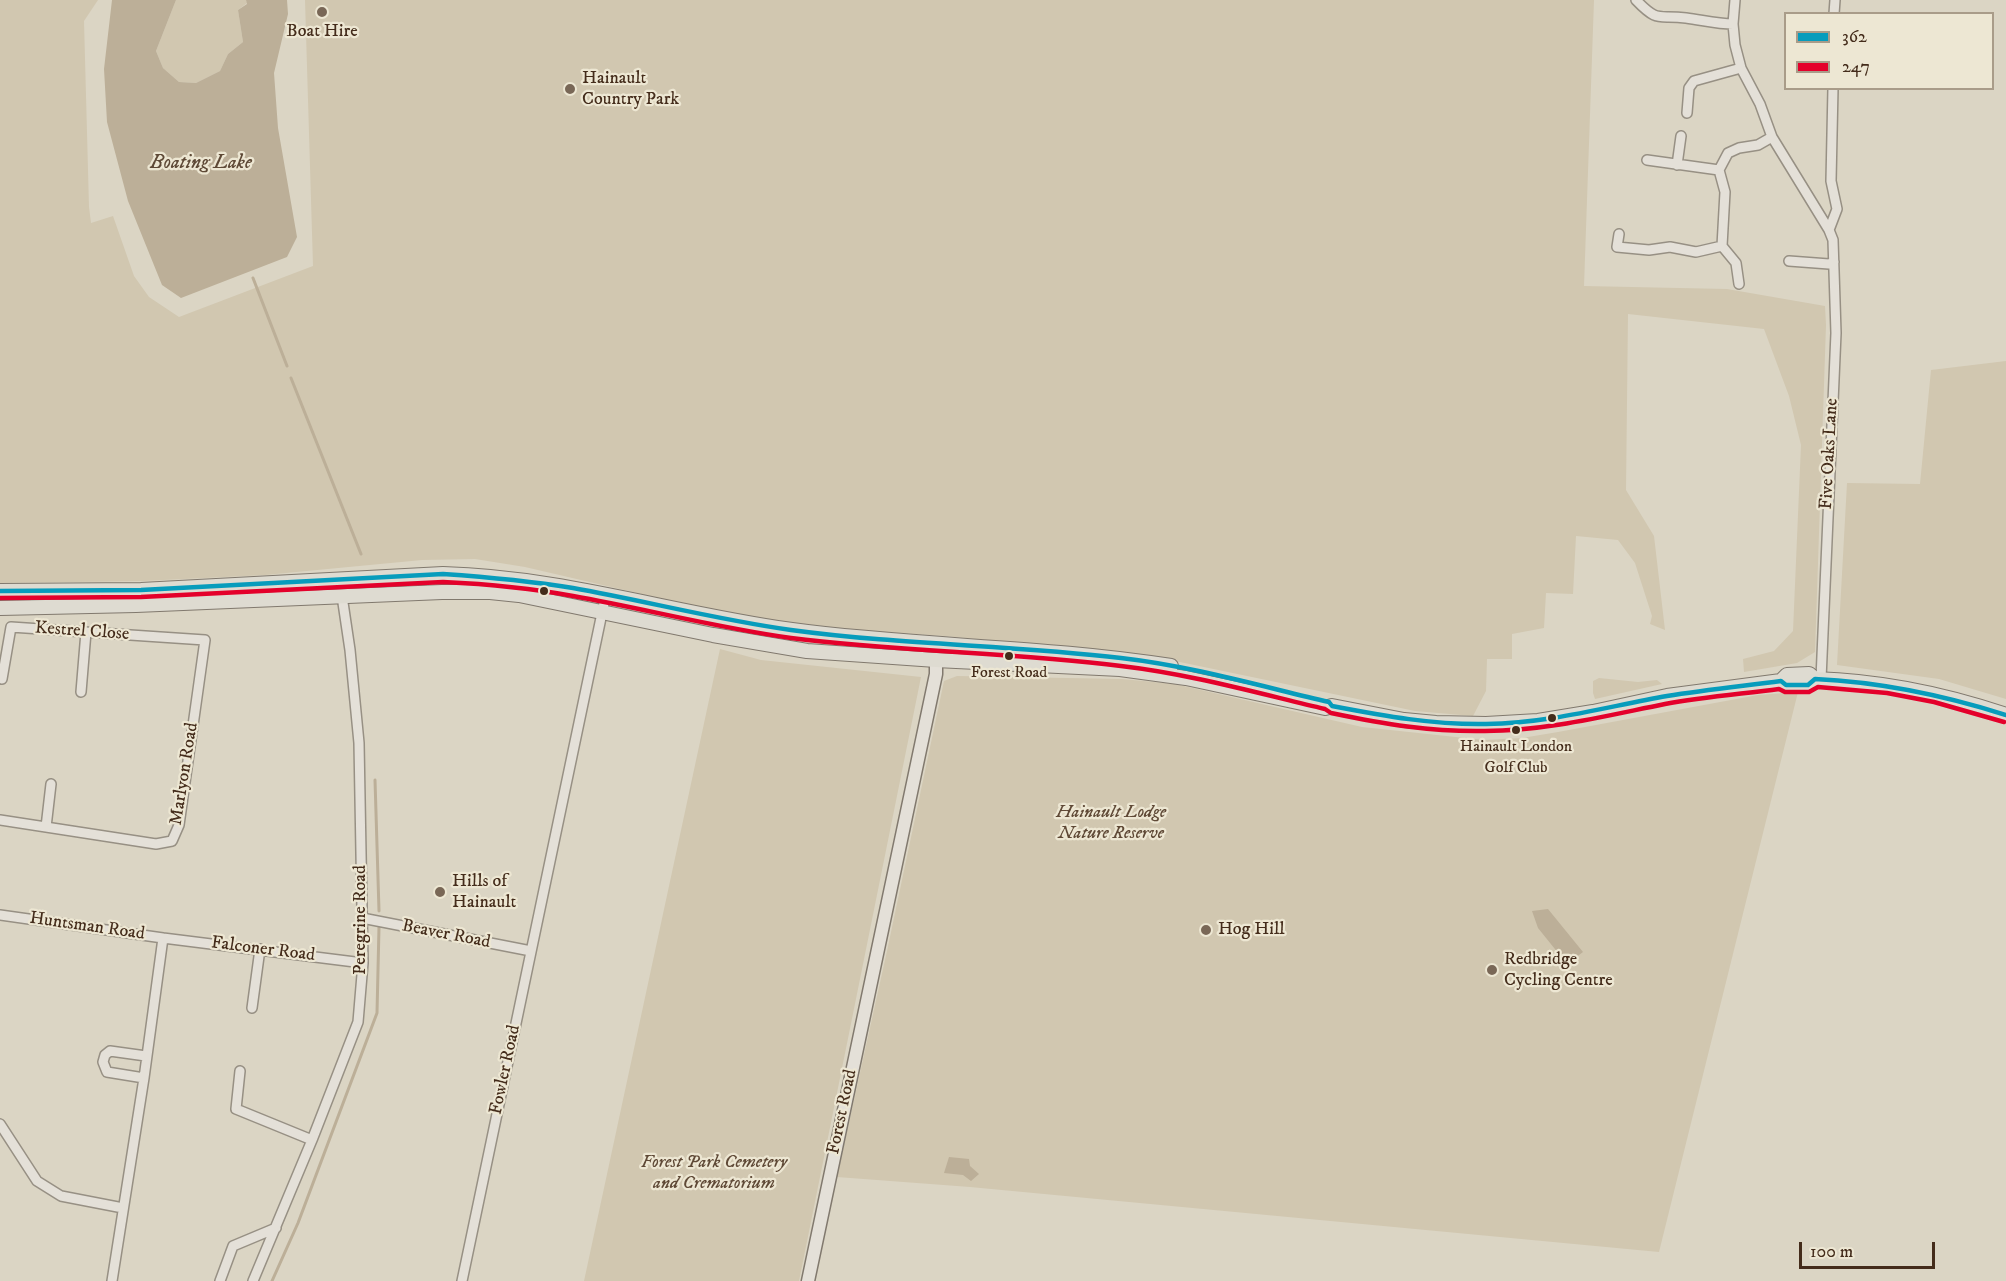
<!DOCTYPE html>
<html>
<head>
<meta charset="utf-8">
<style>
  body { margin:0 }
  #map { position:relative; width:2006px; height:1281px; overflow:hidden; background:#dbd5c4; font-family:"IM FELL DW Pica",serif }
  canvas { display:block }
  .legend { position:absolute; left:1784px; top:12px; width:210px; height:78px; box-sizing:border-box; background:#ede7d3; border:2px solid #a99c89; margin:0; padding:8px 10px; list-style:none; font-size:18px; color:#442c1b }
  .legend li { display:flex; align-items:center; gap:12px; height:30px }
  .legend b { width:30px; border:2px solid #a99c89 }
  .scale { position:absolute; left:1799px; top:1242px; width:136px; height:27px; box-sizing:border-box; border:3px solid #442c1b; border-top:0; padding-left:8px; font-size:18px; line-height:21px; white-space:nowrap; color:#442c1b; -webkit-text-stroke:4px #ede7d3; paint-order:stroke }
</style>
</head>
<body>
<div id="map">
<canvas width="2006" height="1281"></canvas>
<ul class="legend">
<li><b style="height:8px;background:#079cbc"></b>362</li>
<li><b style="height:8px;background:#e4002b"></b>247</li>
</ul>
<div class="scale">100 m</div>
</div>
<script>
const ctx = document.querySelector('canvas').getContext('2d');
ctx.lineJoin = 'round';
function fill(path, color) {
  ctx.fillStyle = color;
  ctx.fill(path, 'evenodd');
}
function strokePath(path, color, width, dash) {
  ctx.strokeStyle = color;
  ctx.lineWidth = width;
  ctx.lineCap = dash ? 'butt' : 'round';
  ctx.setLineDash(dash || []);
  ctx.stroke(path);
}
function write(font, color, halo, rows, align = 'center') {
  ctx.font = font + ' "IM FELL DW Pica",serif';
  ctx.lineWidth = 4.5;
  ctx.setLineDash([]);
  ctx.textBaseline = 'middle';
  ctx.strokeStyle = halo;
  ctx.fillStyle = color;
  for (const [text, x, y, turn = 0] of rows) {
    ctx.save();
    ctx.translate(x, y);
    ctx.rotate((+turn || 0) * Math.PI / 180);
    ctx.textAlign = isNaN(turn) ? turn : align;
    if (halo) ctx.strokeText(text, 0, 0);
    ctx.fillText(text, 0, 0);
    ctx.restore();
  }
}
fill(new Path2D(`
  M0,0H98L84,21L89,207L91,223L113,216L134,276L149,297L179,317L313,266L305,0H1594L1584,286L1727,289L1825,306L1826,325L1815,652L1797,663L1744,672L1743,659L1774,651L1793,631L1801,445L1789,396L1764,329L1628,314L1626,490L1654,536L1665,630L1650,624L1652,616L1635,563L1618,540L1576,536L1573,594L1546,593L1544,628L1512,634V659H1487L1486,691L1473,716L1415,711L1151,656L945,636L853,630L756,618L667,600L525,567L475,559L422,560L265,575L143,581L0,583Z
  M176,0H246L247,3L238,10L243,42L228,54L220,71L196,83L179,82L163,68L156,51Z
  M2006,361V699L1939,679L1837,665L1847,483L1920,484L1931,370Z
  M720,649L761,660L921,677L799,1281H584Z
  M957,676L1122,679L1175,684L1362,727L1484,740L1522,738L1558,732L1758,695L1798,692L1659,1252L970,1187L837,1177L887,951L944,681Z
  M1599,678L1638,682L1657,680L1662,684L1595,699L1593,693V681Z`), '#d1c7b0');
fill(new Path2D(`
  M176,0L156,51L163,68L179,82L196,83L220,71L228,54L243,42L238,10L247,4L246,0H287L288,14L274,73L278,128L297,237L287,257L181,298L162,285L128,201L107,122L104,69L112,0Z
  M1548,909L1583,952L1567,964L1538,928L1532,911Z
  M949,1157L969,1159L970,1166L979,1174L971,1181L963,1175L944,1173Z`), '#bcaf98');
strokePath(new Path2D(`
  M253,278L287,366
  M291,378L361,554
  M375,780L379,911
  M272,1281L298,1223L377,1013L379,927`), '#bcaf98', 3);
const street = new Path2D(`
  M1636,0C1659,24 1658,14 1686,18C1702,20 1717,24 1733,24
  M1735,0L1733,24L1735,45L1741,68L1760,104L1772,137L1829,230L1833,240L1836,333L1821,679
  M1834,14L1835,0
  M1687,113L1689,88L1694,81L1741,68
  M1647,160L1719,170
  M1677,165L1681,136
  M1829,230L1837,209L1831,181L1833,88
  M1619,234L1617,247L1649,250L1670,247L1696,252L1722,246
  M1789,261L1829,264L1834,262
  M1739,284L1736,263L1722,246L1725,192L1719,170L1728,153L1739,148L1758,145L1772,137
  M81,692L86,632
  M0,820L156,844L172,841L179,825L205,640L11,627L2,679
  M46,827L51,784
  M0,915L163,938L144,1078L112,1281
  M362,918L531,951
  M163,938L363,963
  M252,1008L260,949
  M240,1071L236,1109L312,1140
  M144,1078L107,1072L103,1062L105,1055L110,1051L146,1056
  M0,1124L37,1181L61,1196L123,1208
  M220,1281L233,1246L276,1228
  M253,1281L312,1140L358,1022L363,963L359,743L350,650L342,596
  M462,1281L606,594`);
const secondary = new Path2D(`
  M808,1281L936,674V660`);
const primary = new Path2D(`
  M0,591L141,590L443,574C562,577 675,614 792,630C918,647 1045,646 1171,666
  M0,608L136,605L442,592H490L519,595L713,635L807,651L936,660L1120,669L1186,678L1325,708L1332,706L1404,720L1436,723L1486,724L1538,721L1593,712L1667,696L1781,681L1787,675L1809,674L1815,679C1880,681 1944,694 2006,715
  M1781,681L1786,685H1808L1815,679`);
strokePath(street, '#979084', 12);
strokePath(secondary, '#81796e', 15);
strokePath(primary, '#81796e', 16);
strokePath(street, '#e4e0d8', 9);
strokePath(secondary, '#e4e0d8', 12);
strokePath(primary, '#dedbd1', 14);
strokePath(new Path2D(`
  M0,591L141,590L443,574C487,577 530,581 573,588C646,601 718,620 791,630C901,645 1011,645 1121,658C1191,666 1260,686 1329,702L1332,706C1384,716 1434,725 1486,724C1551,723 1605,707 1667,696C1705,690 1743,686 1781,681L1786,685H1808L1815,679C1881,682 1943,695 2006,715`), '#079cbc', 4.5);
strokePath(new Path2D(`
  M0,598L141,597L443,582C487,584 530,588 573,596C646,609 718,628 791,638C901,652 1011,652 1121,666C1190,674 1257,693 1325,709L1331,713C1384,724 1430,732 1485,731C1546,731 1605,716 1665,704C1703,697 1741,694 1779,689L1785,692H1809L1818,687L1887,693L1934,702L2004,722`), '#e4002b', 4.5);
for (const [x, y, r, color] of [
  [322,12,6,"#796756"],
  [570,89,6,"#796756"],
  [544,591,5,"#442c1b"],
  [1009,656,5,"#442c1b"],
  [1552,718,5,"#442c1b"],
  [1516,730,5,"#442c1b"],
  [440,892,6,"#796756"],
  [1206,930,6,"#796756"],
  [1492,970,6,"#796756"]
]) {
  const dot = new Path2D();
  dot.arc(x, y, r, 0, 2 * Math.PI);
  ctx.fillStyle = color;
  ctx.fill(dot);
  strokePath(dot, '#ede7d3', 2);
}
write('16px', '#442c1b', '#ede7d3', [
  ["Forest Road",1009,674],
  ["Hainault London",1516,748],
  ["Golf Club",1516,769]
]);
write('18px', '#442c1b', '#ede7d3', [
  ["Boat Hire",322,32,"center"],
  ["Hainault",582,79],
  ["Country Park",582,100],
  ["Hills of",452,882],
  ["Hainault",452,903],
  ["Hog Hill",1218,930],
  ["Redbridge",1504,960],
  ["Cycling Centre",1504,981]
], 'left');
write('18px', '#442c1b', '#ede7d3', [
  ["Five Oaks Lane",1830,454,-87],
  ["Kestrel Close",82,632,4],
  ["Marlyon Road",185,774,-81],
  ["Peregrine Road",361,920,-90],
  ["Huntsman Road",87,927,8],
  ["Beaver Road",446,935,11],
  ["Falconer Road",263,950,7],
  ["Fowler Road",506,1070,-78],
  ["Forest Road",843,1112,-78]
]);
write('italic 18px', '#5f4936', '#ede7d3', [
  ["Hainault Lodge",1111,813],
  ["Nature Reserve",1111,834],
  ["Forest Park Cemetery",714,1163],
  ["and Crematorium",714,1184]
]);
write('italic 20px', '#5e4936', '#ede7d3', [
  ["Boating Lake",201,164]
]);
</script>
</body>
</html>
